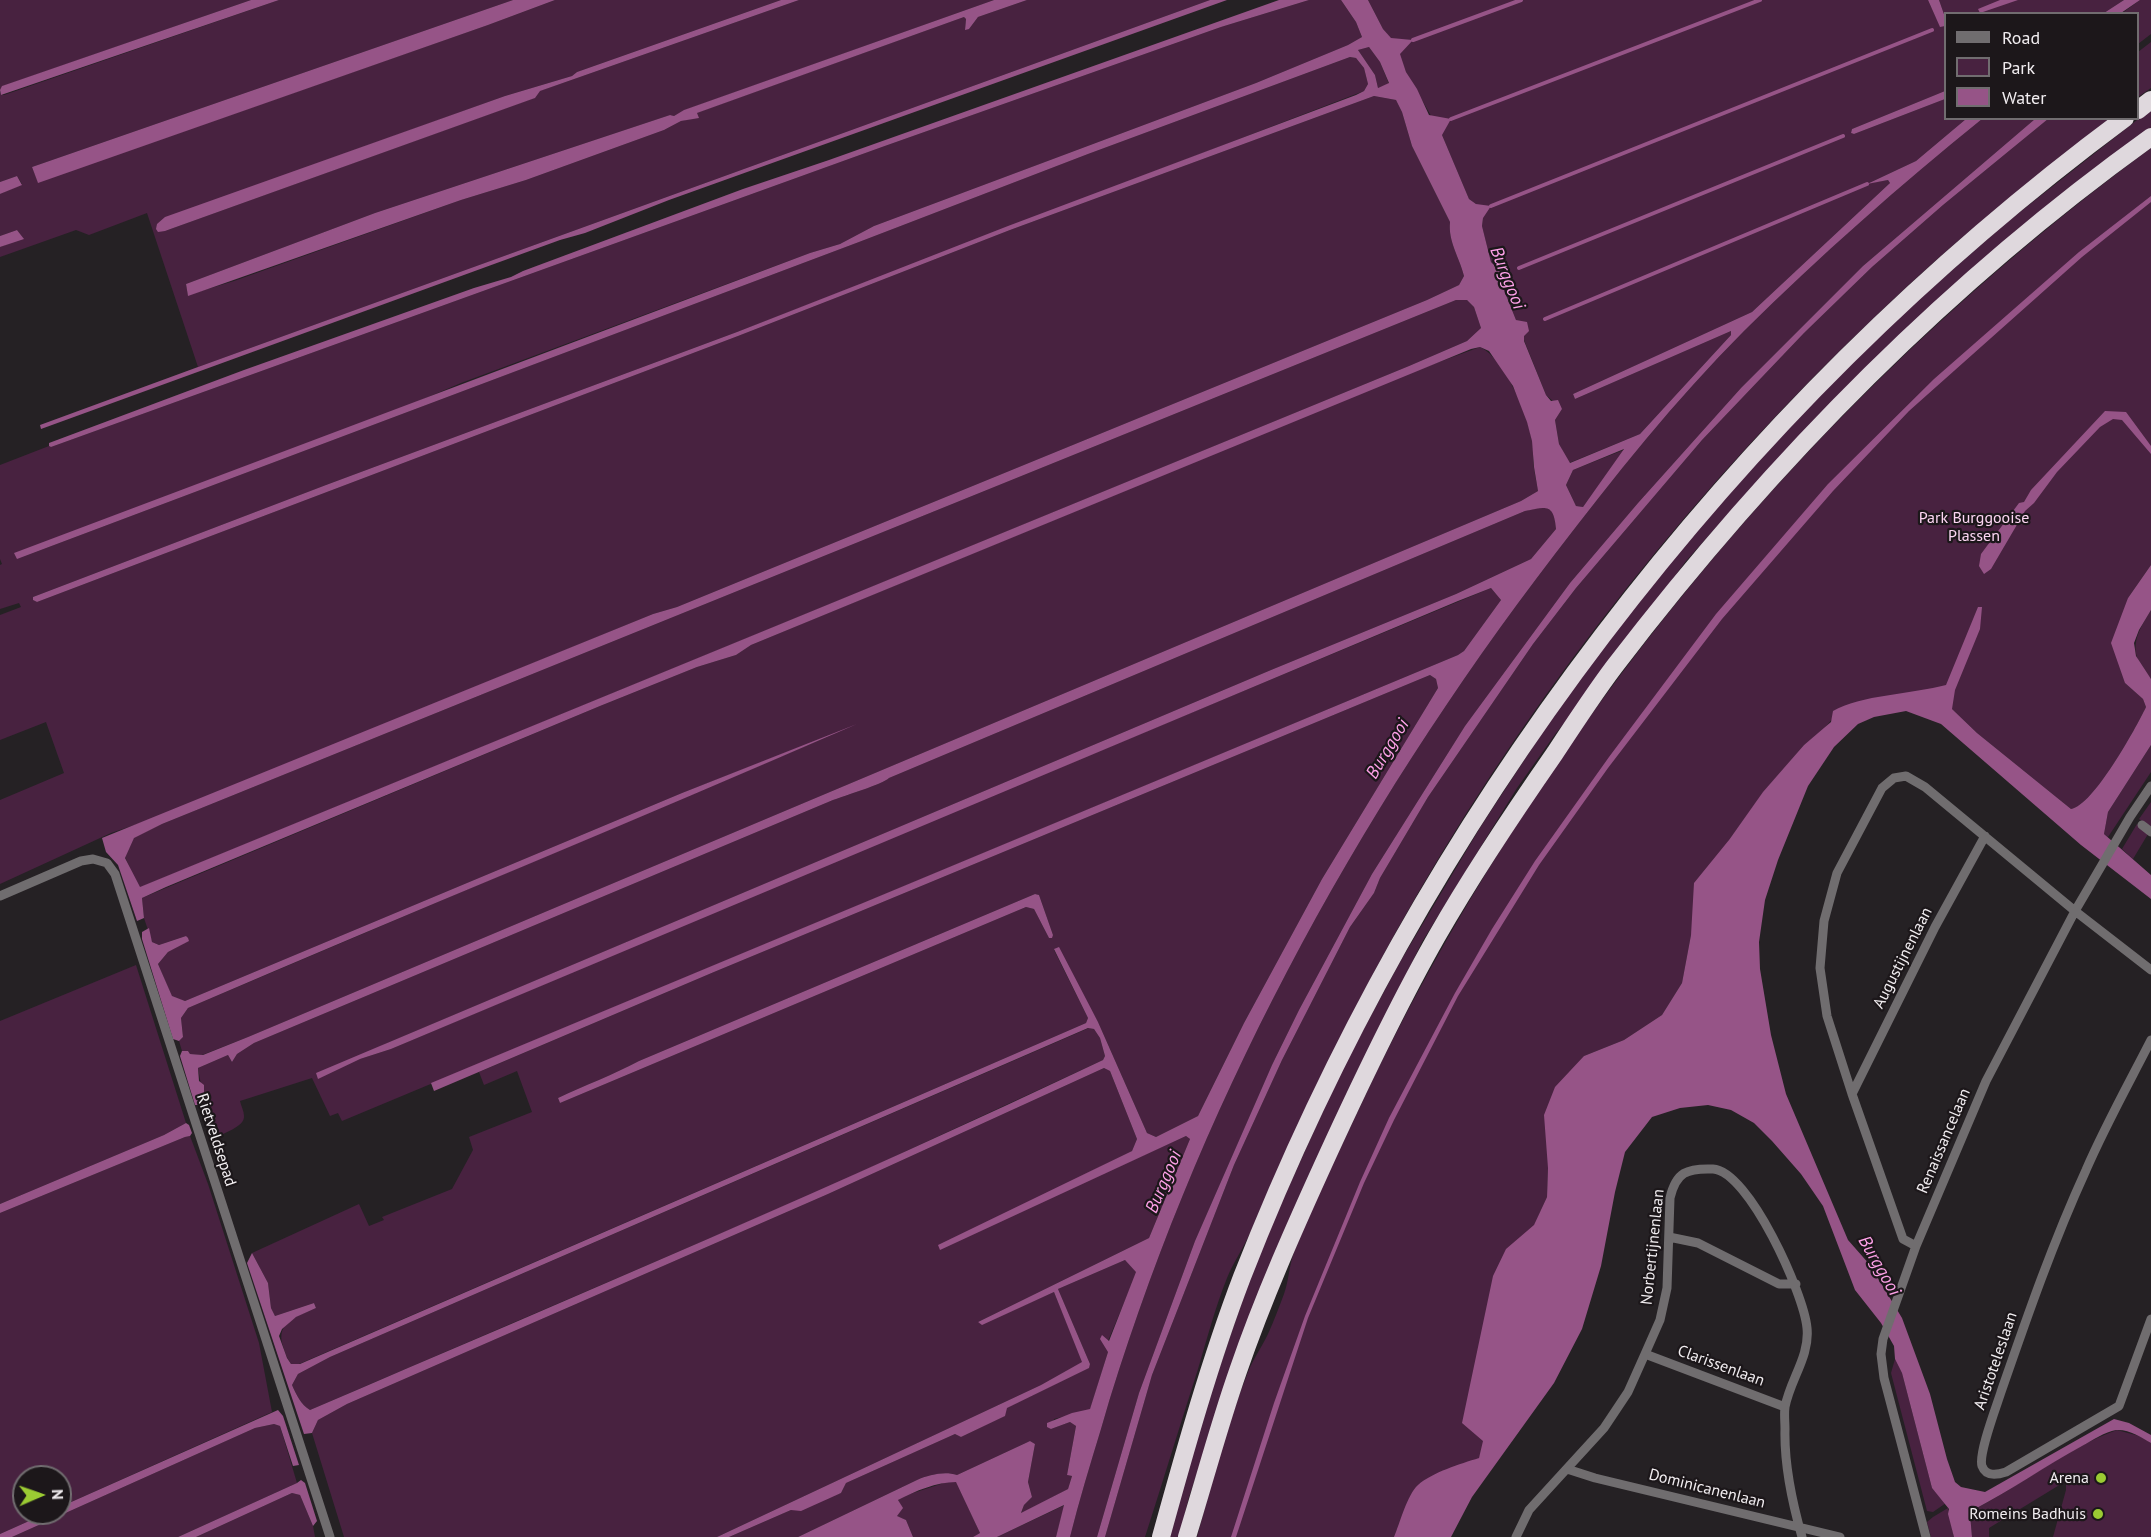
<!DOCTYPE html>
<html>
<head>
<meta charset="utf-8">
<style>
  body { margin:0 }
  #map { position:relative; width:2151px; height:1537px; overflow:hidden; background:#252124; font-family:"PT Sans",sans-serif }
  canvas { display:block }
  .legend { position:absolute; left:1944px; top:12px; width:195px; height:108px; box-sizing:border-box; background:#1c171a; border:2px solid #716d70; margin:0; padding:8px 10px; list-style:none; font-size:18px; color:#f1edf0 }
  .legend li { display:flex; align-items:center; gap:12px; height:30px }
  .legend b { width:30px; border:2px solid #716d70 }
  .north { position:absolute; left:12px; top:1465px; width:60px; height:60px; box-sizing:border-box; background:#1c171a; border:2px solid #716d70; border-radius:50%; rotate:88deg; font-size:16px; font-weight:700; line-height:24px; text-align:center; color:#f1edf0 }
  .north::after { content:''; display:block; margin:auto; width:21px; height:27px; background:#9bcb33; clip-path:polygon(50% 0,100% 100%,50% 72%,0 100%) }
</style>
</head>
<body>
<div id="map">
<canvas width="2151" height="1537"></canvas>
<ul class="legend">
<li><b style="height:8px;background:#706d6f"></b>Road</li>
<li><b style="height:16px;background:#482240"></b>Park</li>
<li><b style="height:16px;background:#965487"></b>Water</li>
</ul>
<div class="north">N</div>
</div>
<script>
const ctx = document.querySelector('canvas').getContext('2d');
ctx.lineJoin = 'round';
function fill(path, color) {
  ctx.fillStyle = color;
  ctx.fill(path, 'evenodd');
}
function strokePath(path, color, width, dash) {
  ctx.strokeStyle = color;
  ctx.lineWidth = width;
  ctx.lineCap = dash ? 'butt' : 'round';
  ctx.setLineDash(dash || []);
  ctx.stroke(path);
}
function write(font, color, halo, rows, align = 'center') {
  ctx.font = font + ' "PT Sans",sans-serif';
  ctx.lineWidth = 4.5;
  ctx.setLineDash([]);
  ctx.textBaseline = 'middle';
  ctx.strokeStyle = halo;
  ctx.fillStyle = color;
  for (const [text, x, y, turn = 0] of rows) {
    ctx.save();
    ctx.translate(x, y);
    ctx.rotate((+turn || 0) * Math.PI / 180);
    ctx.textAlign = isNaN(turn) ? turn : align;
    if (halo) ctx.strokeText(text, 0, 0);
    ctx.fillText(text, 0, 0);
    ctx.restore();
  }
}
fill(new Path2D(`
  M0,0H251L3,86L0,90Z
  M279,0H513L32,167L38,182L488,25L555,0H781L577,72L572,76L505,96L255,186L165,231L534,98L539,91L560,84L799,0H994L685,110L674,116L670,115L375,213L186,284L188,295L234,281L461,200L526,180L664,130L681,121L698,117L696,113L964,17L966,19L965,29H969L978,17L1027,0H1210L198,367L147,213L89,235L76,230L0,257V247L23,238L17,230L0,236V194L22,184L17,176L0,182V91L1,95H4Z
  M1309,0H1341L1356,22L1362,37L1348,45L1256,83L874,226L840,244L810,253L461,383L398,410L17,559L859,242L1088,154L1350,57L1356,58L1364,68L1368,84L1364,91L737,332L326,485L33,597V600L37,602L738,336L1010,230L1374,96L1396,100L1402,112L1412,146L1450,222C1448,242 1459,256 1464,276L1459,285L1427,300L677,607L653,614L158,817L111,833L0,884V800L64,773L46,722L0,740V615L21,607L19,603L0,609V565L2,564L0,559V465L49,446L51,447L882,147L1221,27Z
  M1368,0H1928L1940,26L1945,17L1939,0H2124L2104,13L1946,14L1945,91L1852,129L1851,133L1854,134L1945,99L1946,118L1966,119L1916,161L1869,183L1888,180L1890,183L1752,312L1573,394L1575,399L1731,331V335L1640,434L1569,463L1559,444L1555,420L1562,409L1546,395L1502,285L1498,269L1491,262L1482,226L1483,218L1476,204L1469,199L1442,135L1406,72L1399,54L1412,40L1391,39L1383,29Z
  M2140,0H2151V34L2138,44V14H2121Z
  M2151,42V88L2138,97V52Z
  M1369,47L1380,62L1389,84L1378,88L1375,75L1358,50Z
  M2151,109V129L1761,477L1686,561L1583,700L1556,733L1517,788L1422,942L1355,1079L1224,1392L1189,1497L1179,1537H1169L1203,1416L1248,1284L1276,1215L1341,1071L1400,962L1481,826L1540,736L1589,665L1694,532L1806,409L1900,316L2006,223Z
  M1982,119H2035L1863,266L1741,388L1638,503L1570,583L1465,726L1372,874L1299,1010L1272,1065L1195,1241L1139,1393L1097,1537H1070C1079,1501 1090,1465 1101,1429C1194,1112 1354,816 1555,554C1614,477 1675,400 1744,331C1820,256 1900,185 1982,119Z
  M2048,119H2109C2031,179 1953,242 1881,311C1701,481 1543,678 1418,893C1355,1002 1300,1115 1251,1231C1244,1247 1234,1261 1227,1278C1215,1308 1207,1339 1198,1369C1180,1425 1163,1481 1145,1537H1105L1152,1375L1234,1165L1282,1060L1350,927L1374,893L1380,878L1428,797L1533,644L1576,588L1702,440L1804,333L1872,267L1943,205Z
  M2151,148V565L2128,598L2125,683L2143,699L2146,707C2136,728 2093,806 2071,809L1977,733L1952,709L1926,691L1833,718L1823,730L1804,745L1763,793L1729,840L1691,935L1682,983L1662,1015L1624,1040L1584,1056L1548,1168L1547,1197L1534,1226L1486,1441L1479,1458L1394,1537H1197C1212,1482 1227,1425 1248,1372C1253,1359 1262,1347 1268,1334C1274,1321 1279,1307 1284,1294C1289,1280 1289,1266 1294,1252C1313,1204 1336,1157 1358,1111C1536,732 1814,396 2151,148Z
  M1456,300H1467L1474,307L1481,328L1467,341L1409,366L139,888L125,857L134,837L162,824Z
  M1480,347C1505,359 1527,413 1532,440C1534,449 1532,459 1534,468C1535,476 1537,484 1538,491L1521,501L248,1037L202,1055L190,1054L188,1051H182L179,1041L183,1037L181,1018L188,1008L834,734L682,793L185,1001L172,997L158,964L168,952L188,941L186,936L159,945L152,942L144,918L142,898L600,706L697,667L736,655L751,645L1412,372Z
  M1626,449L1583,507L1576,506L1566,485L1573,470Z
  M1543,507C1556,510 1555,518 1556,529L1531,559L1456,594L1271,670L385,1044L360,1059L391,1049L835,861L1491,588L1501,600L1464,651L1458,655L342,1121L338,1113L330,1116L312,1078L240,1101C241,1106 244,1111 244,1116C245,1127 222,1133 214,1139L200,1105L204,1102L198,1068L228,1055L232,1062L237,1054L254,1043L833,800C844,796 883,784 889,778L1525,511Z
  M2151,610V679C2127,653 2134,637 2151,610Z
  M1430,675L1436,679L1438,688L1322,879L1244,1023L1198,1116L1156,1137L1147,1133L1098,1022L1057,949L1054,950L1088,1018L1086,1023L299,1364H291C287,1358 285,1353 283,1346C275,1322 298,1316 316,1308L314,1303L275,1316L271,1308L268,1283L252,1253L359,1204L369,1226L384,1220L382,1217L452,1189L473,1150L469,1137L532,1112L517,1071L484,1085L479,1072L714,972ZM1035,894L1039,895L1053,935L1049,938L1034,909L1026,907L560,1103L558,1098C585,1085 613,1075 639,1061Z
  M2151,745V772L2108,837L2104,834L2108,812Z
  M2151,802V827L2139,819Z
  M2137,824L2148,834L2133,859L2122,849Z
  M136,965L186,1123L164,1135L0,1204V1021Z
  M1089,1028L1094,1029L1100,1038L1105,1056L1103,1060L822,1190L310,1410C301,1405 296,1394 292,1385L298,1374L330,1357Z
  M1104,1068L1110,1071L1137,1139L1132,1151L1076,1179L1078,1185L1186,1136L1190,1139L1149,1238L978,1322L982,1324L1054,1292L1083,1362L1041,1385L717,1537H344L312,1433L318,1420L347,1404L828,1194Z
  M190,1136L208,1184L259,1343L272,1412L60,1507V1477H24V1513H47L0,1534V1213L185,1137Z
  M1125,1260L1137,1272L1108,1341V1352L1090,1410L1054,1419L1051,1429L1070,1422L1076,1426L1067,1475L1072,1476L1068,1489L1021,1514L1024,1505L1032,1497L1028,1482L1035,1444L1030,1441L957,1475C944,1471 929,1475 917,1480L798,1537H729L791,1510L841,1493L846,1483L955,1434L961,1437L1004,1416L1006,1408L1088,1368L1090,1364L1058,1289Z
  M1895,1359L1902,1373L1932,1488L1946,1503L1933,1512L1927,1511L1891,1373Z
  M274,1424L280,1426L297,1483L178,1537H12L255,1428Z
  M2117,1430L2139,1436L2151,1443V1537H2053L2066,1490V1481L1989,1528V1537H1972L1970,1514L1973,1510C2022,1485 2065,1449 2117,1430Z
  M947,1482H957L980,1533L973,1537H913L906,1520L896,1516L902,1508L898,1500L910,1494Z
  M292,1493L300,1495L313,1526L315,1537H196Z
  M1065,1505L1056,1537H997Z
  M1948,1508L1954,1537H1931L1927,1522L1933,1517Z`), '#482240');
fill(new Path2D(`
  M251,0H279L1,95L0,90L2,86Z
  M513,0H555L488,25L38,183L32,167Z
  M781,0H799L560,84L540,91L535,98L165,231L158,232L156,229L157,224L165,217L505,96L572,76L577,72Z
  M994,0H1027L978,17L969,29L965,30L966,19L964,17L697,113L699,118L681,121L664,130L526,180L461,200L188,296L186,284L375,213L670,115L674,116L684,110Z
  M1210,0H1227L669,200L585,233L560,240L41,429L40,425L198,367Z
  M1279,0H1309L1221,27L882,147L51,447L49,446V443L244,370L474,288L511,277L523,271L743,189L829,160Z
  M1341,0H1368L1383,29L1391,38L1413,40L1400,54L1406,72L1417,89L1429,115L1451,119L1442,135L1469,199L1476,204L1491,206L1483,218L1482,226L1491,262L1498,269L1507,273L1502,285L1516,320L1527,322L1529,331L1524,336V341L1546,395L1551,401L1558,400L1562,409L1555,420L1559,444L1570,463L1640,434L1731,335V331L1575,399L1573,394L1752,312L1890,183L1888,180L1867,184L1916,161L1966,119H1982C1900,185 1820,256 1744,331C1675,400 1614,477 1555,554C1354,816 1194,1112 1101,1429C1090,1465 1079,1501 1070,1537H1056L1064,1505L997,1537H973L980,1533L956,1482C937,1482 915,1491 898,1500L903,1508L897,1516L906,1520L913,1537H798L917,1480C929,1475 944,1471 957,1475L1030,1441L1035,1444L1028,1482L1032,1497L1024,1505L1021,1513L1068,1489L1072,1476L1067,1475L1076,1426L1070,1422L1051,1429L1047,1427V1423L1072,1413L1090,1409L1108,1352L1100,1339L1102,1335L1109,1341L1136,1272L1125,1260L1058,1289L1090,1364L1089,1368L1007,1408L1005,1416L961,1437L955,1434L846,1483L841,1493L801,1511L791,1510L729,1537H717L1041,1385L1082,1362L1054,1292L982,1325L978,1322L1149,1238L1190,1139L1186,1136L940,1250L938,1245L1132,1151L1137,1139L1110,1071L1104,1068L828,1194L347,1404L318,1420L312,1433L304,1434L247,1263L252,1253L268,1283L271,1308L275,1316L314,1303L316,1308L296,1317L282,1329L279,1336L287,1358L291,1364H300L1086,1023L1088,1018L1054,949L1059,947L1098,1022L1147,1133L1156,1137L1198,1116L1244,1023L1322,879L1438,688L1436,679L1430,675L714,972L434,1091L431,1083L1458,655L1464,651L1501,600L1491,588L1458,601L391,1049L360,1059L318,1079L316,1073L1271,670L1456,594L1531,559L1556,529C1554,504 1547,506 1525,511L889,778C883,784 844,796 833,800L254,1043L237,1054L232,1062L228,1055L198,1068L199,1081L204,1085V1102L200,1105H195L180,1056L182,1051H188L190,1054L203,1055L248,1037L1521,501L1538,491L1534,467L1532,441L1527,422L1513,386L1489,351L1480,347L1471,349L751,645L736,655L697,667L600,706L166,887L142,898L144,918L137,921L118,865L106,852L102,838L653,614L677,607L1427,300L1459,285L1464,276C1459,256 1448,242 1450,222L1412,146L1402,112L1396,100L1374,96L1010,230L738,336L37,602L33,600V597L326,485L737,332L1008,226L1356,95L1364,91L1368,84L1364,68L1356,58L1350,57L1088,154L859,242L17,559L14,553L810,253L840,244L874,226L1256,83L1348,45L1362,37L1356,22ZM1369,47L1380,62L1389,83L1378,88L1375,75L1358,50ZM1456,300H1467L1474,307L1481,328L1467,341L1409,366L140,887L125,858L134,838L162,824ZM1624,449L1583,507L1576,506L1566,485L1573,470ZM1088,1028L1094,1029L1100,1038L1105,1056L1103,1060C842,1184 576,1296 310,1410C301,1405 296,1394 292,1385L298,1374L330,1357Z
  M1928,0H1939L1945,17V26L1940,27Z
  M2000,0H2018L1980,13L1978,9Z
  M2124,0H2140L2121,13H2104Z
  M1945,91V99L1854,134L1851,133L1852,129Z
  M2035,119H2048L1943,205L1872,267L1804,333L1702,440L1576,588L1533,644L1428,797L1380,878L1374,893L1350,927L1282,1060L1234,1165L1152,1375L1105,1537H1097L1139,1393L1195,1241L1272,1065L1299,1010L1372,874L1465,726L1570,583L1638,503L1741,388L1863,266Z
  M17,176L22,185L0,194V182Z
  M2151,196V202L2082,257L1909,411L1833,491L1722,619L1608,768L1539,865L1458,996L1394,1120L1364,1183L1308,1318L1236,1537H1231L1274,1403L1305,1316L1360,1182L1389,1118L1455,993L1492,929L1535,861L1609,757L1716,614L1828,484L1934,379L2079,252Z
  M17,230L24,239L0,247V236Z
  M2105,411L2126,412L2151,446V454L2122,420L2113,419L2100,427L2057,472L2034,503L2025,511L1991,569L1984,574L1979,566L1981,554L2019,503L2024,502L2031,490Z
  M2151,565V610L2139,630L2134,643L2136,656L2151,679V745L2108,812L2104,834L2151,875V899L2081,845L1941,724L1906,711L1874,717L1858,724L1834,747L1808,786L1778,860L1765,900L1759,942L1760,969L1771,1035L1786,1094L1848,1240L1870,1265L1902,1318L1930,1394L1947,1459L1955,1482L1961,1487L1985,1492L2114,1419L2129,1423L2151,1435V1443C2141,1437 2129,1429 2116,1430C2105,1432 2093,1440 2082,1446C2045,1466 2010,1491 1973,1510L1970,1514L1972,1537H1954L1948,1514L1949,1509L1932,1488L1902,1373L1895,1359L1894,1346L1881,1323L1855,1290L1823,1206L1801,1174L1772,1141L1754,1123L1731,1110L1708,1105L1680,1108L1652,1117L1625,1152L1615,1192L1601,1266L1582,1329L1554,1383L1472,1497L1451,1537H1394C1400,1523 1407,1495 1418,1485C1433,1472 1460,1464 1479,1458L1483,1441L1462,1423L1493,1276L1506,1249L1534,1225L1547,1197L1548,1168L1544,1115L1555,1087L1584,1056L1624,1040L1662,1015L1682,983L1691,935L1694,883L1729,840L1763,792L1804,745L1831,722L1833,711C1860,695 1913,694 1946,685L1978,607H1982L1980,629L1955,690L1952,709L1977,733L2071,809C2093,806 2136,728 2146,707L2143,699L2125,683L2111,643L2128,598Z
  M857,724C635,821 411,912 188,1008L181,1018L183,1037L179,1041L173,1039L142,939V932L149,928L152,942L159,945L186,936L188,938L189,941L168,952L158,964L172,996L185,1001L682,793Z
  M1035,894L1039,895L1053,935L1052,938H1049L1034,909L1026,907L560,1103L558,1098C585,1085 613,1075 639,1061Z
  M186,1123L189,1125L192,1133L190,1136L185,1137L0,1213V1204L164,1135Z
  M278,1410L283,1416L299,1465L293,1466L280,1426L274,1424L255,1428L12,1537H0V1534L47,1513H60V1507Z
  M301,1480L305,1483L317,1521L313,1526L300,1495L292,1493L196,1537H178L297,1483Z`), '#965487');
strokePath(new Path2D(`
  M1413,40L1521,0
  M1451,119L1760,0
  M1491,206L1932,30
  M1519,268L1843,136
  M1545,319L1867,184`), '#965487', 4);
strokePath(new Path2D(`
  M2142,825L2151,832
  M0,896L81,861L93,859L107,863L115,874L330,1537
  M2151,1040C2129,1083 2105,1126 2086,1170C2053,1242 2027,1317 2001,1392C1997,1405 1978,1454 1982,1466C1986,1477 1997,1475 2006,1472L2119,1406L2151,1319
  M1852,1094L1935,927L1985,836
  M1669,1237L1698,1243L1779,1284H1796
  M1916,1246L1903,1239L1852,1094L1827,1016L1820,968L1824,921L1837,873L1882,788L1894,778L1906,776L1925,787L2075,911L2151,970
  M1645,1354L1785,1407
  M1567,1469L1595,1478L1840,1537
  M1516,1537L1529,1510L1604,1428L1628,1392L1645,1354L1660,1320L1667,1288L1670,1198C1676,1172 1687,1168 1713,1169C1749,1171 1804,1294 1807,1328C1810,1356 1790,1380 1785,1407C1784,1414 1785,1422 1785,1429C1784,1466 1792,1502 1802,1537
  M1926,1537L1884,1378L1881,1354L1883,1339L1916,1246L1986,1081L2075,911L2130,817L2151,786`), '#706d6f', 9);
strokePath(new Path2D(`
  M2138,110L2151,100
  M1161,1537C1185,1450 1210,1361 1242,1277C1421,819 1730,411 2125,118
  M1187,1537C1204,1482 1219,1425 1238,1371C1263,1298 1296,1224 1328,1154C1362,1080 1397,1006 1437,936C1473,873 1514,812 1555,753C1574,724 1593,695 1614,667C1767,467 1946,284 2151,137`), '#dfd8dd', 18);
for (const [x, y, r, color] of [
  [2101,1478,6,"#9bcb33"],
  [2098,1514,6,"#9bcb33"]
]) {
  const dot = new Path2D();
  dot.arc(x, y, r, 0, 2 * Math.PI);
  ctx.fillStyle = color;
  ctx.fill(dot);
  strokePath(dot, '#1c171a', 2);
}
write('16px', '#fdd6f3', '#1c171a', [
  ["Park Burggooise",1974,518],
  ["Plassen",1974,536]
]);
write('16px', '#f1edf0', '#1c171a', [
  ["Augustijnenlaan",1903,958,-63],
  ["Rietveldsepad",216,1140,72],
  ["Renaissancelaan",1944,1141,-67],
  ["Norbertijnenlaan",1653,1247,-84],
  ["Aristoteleslaan",1996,1361,-71],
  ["Clarissenlaan",1721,1366,20],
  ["Dominicanenlaan",1707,1489,14]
]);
write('16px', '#f1edf0', '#1c171a', [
  ["Arena",2089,1478],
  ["Romeins Badhuis",2086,1514]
], 'right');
write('italic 18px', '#fea1e8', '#1c171a', [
  ["Burggooi",1507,278,68],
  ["Burggooi",1388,749,-59],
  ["Burggooi",1164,1182,-67],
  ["Burggooi",1879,1266,60]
]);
</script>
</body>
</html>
